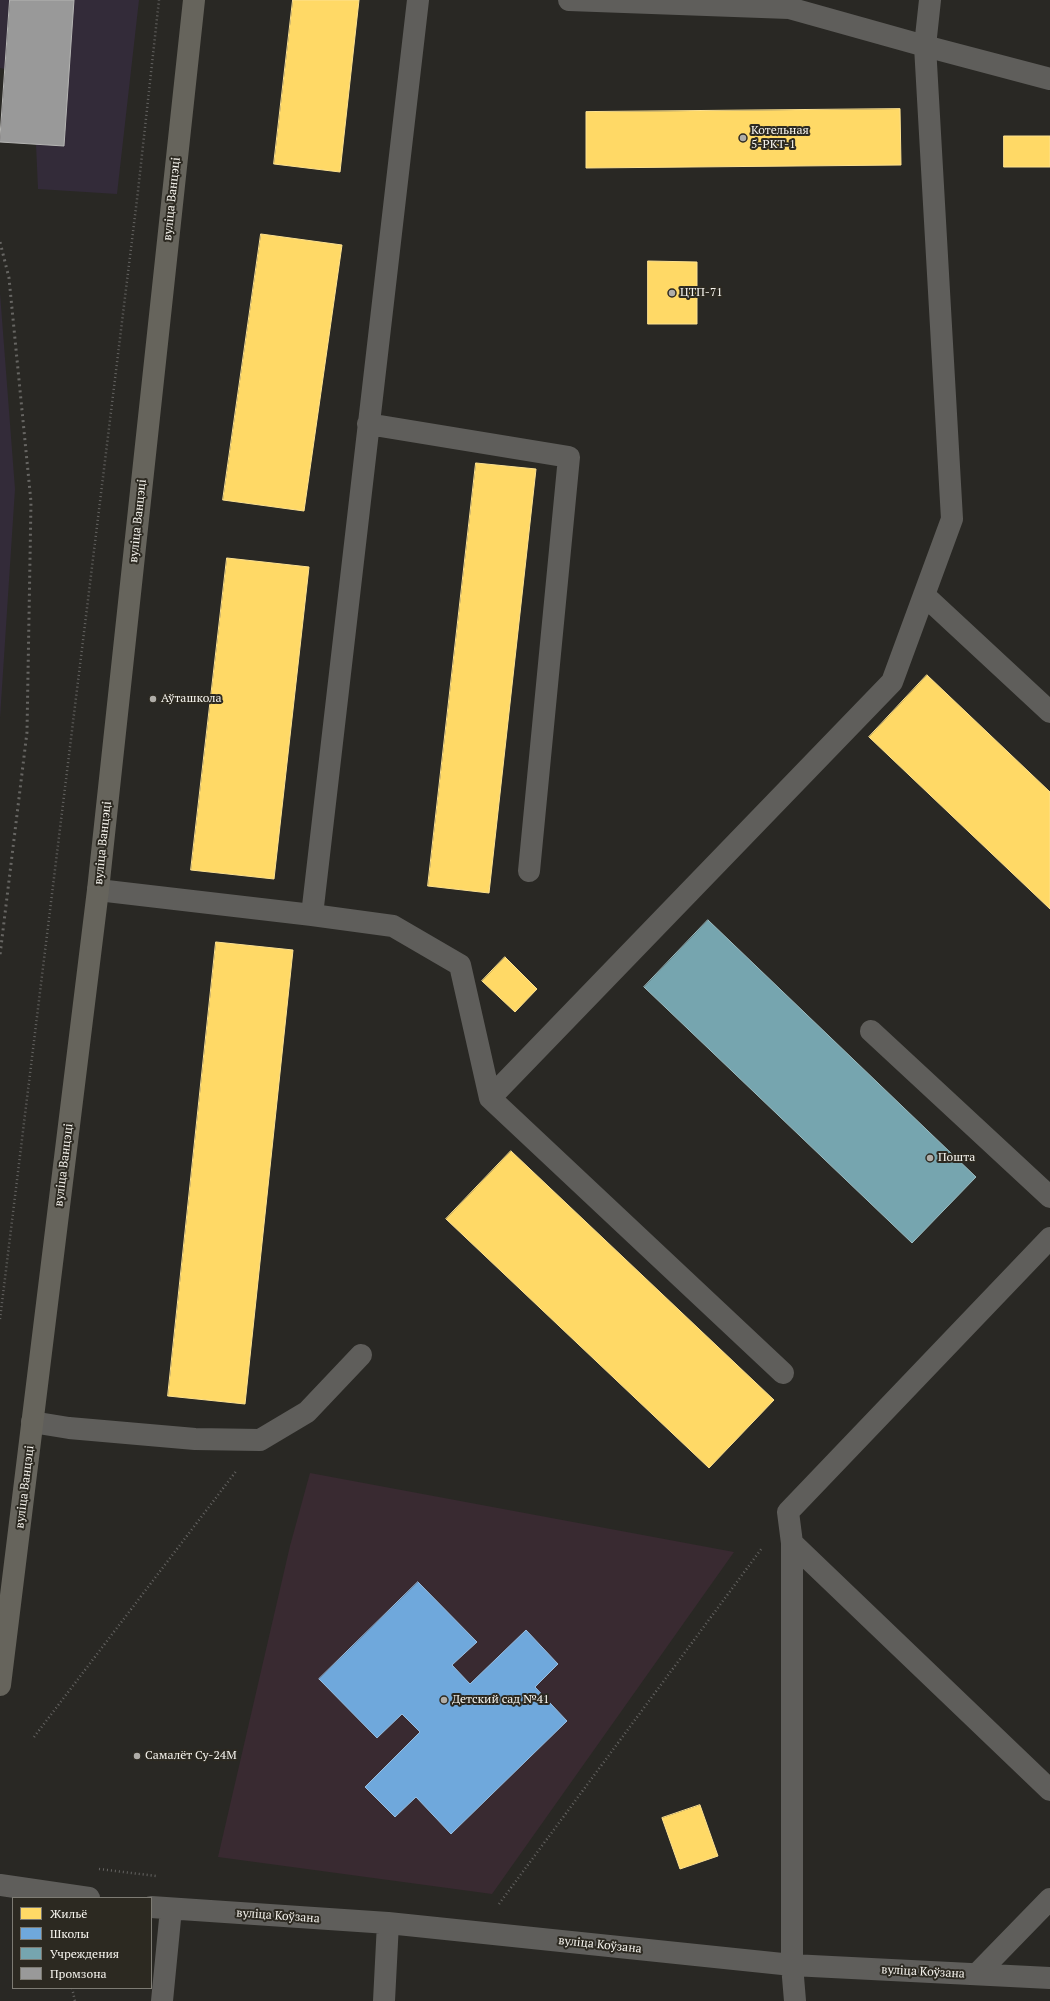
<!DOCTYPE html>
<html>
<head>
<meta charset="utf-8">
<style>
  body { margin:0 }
  #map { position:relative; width:1050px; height:2001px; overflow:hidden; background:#292824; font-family:"PT Serif",serif }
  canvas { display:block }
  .legend { position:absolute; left:12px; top:1897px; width:140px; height:92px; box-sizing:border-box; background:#2c2921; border:1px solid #7d7b73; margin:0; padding:5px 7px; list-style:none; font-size:12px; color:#f7f5ef }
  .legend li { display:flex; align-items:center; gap:8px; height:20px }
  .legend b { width:20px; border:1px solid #7d7b73 }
</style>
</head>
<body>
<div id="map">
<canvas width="1050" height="2001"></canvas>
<ul class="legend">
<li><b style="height:11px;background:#ffd966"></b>Жильё</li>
<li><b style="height:11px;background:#6fa8dc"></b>Школы</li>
<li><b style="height:11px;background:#76a5af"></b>Учреждения</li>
<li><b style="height:11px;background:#999"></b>Промзона</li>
</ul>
</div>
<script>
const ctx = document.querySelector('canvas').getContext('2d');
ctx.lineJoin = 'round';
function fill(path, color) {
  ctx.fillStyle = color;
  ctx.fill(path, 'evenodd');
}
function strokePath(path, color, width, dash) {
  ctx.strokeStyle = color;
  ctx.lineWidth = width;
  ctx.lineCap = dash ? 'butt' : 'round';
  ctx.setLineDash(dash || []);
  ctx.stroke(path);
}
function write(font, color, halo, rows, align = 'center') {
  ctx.font = font + ' "PT Serif",serif';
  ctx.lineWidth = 4;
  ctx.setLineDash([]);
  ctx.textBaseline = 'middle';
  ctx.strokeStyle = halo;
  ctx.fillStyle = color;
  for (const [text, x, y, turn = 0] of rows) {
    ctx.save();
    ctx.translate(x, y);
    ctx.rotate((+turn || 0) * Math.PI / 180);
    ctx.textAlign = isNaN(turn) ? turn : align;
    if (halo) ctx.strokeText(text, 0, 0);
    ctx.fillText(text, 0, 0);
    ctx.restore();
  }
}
fill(new Path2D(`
  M0,0H139L117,194L38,189L36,144L0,142L5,69L0,68Z
  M0,293L15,489L0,718Z`), '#332b39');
fill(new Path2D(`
  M310,1473L734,1552L492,1894L218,1857L290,1546Z`), '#392a31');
const homes = new Path2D(`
  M293,0H359L340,172L274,164Z
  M900,109L901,165L586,168V112Z
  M1004,136H1050V167H1004Z
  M261,234L342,245L304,511L223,500Z
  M648,261L697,262V324H648Z
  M476,463L536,469L489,893L428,886Z
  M227,558L309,567L274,879L191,870Z
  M927,675L1050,792V909L869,737Z
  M216,942L293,950L245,1404L168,1396Z
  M505,957L537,989L515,1012L482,981Z
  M511,1151L774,1400L709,1468L446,1219Z
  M700,1805L718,1856L680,1869L662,1818Z`);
fill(homes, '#ffd966');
strokePath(homes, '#fde18f', 1);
const schools = new Path2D(`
  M418,1582L477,1642L452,1665L470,1684L526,1630L558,1664L535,1687L567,1721L451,1834L416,1797L395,1817L365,1787L420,1732L402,1714L377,1738L319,1679Z`);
fill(schools, '#6fa8dc');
strokePath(schools, '#98bfe2', 1);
const public = new Path2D(`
  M708,920L976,1177L912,1243L644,987Z`);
fill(public, '#76a5af');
strokePath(public, '#9dbdc2', 1);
const industry = new Path2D(`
  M10,0H74L64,146L0,142Z`);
fill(industry, '#999');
strokePath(industry, '#b5b5b3', 1);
strokePath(new Path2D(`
  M0,1319L138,191L159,0
  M34,1737L237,1470
  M99,1869L156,1876
  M499,1904L762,1548
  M72,1988L75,2001`), '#656462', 2.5, [1, 3]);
strokePath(new Path2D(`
  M569,0L789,8L925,46L1050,79
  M368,424L569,457L529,871
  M924,595L1050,712
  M98,890L312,915L418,0
  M312,915L393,926L460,965L490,1098L783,1373
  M871,1031L1050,1197
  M490,1098L892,682L952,519L925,46L930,0
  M32,1422L69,1428L195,1439L260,1440L307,1412L361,1355
  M792,1543L1050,1790
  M0,1885L89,1898
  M151,1907L388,1923L792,1965L1050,1978
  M977,1974L1050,1899
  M162,2001L171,1909
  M384,2001L388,1923
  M795,2001L792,1965V1543L788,1512L1050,1238`), '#5f5e5b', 22);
strokePath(new Path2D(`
  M0,1685L98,890L194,0`), '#66645c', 22);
strokePath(new Path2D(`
  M0,242L9,278L31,502L27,732L0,955`), '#676663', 3, [2, 4]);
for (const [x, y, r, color] of [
  [743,138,4,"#afada8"],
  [672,293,4,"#afada8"],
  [153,699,4,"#afada8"],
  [930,1158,4,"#afada8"],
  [444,1700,4,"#afada8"],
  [137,1756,4,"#afada8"]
]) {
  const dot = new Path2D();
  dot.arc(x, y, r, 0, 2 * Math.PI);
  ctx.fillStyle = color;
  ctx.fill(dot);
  strokePath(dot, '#2c2921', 1.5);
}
write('12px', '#f7f5ef', '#2c2921', [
  ["Котельная",751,131],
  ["5-РКТ-1",751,145],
  ["ЦТП-71",680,293],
  ["Аўташкола",161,699],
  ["Пошта",938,1158],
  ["Детский сад №41",452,1700],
  ["Самалёт Су-24М",145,1756]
], 'left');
write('12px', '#f7f5ef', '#2c2921', [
  ["вуліца Ванцэці",172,199,-84],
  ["вуліца Ванцэці",138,521,-84],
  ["вуліца Ванцэці",103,843,-84],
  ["вуліца Ванцэці",64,1165,-83],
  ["вуліца Ванцэці",25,1487,-83],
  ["вуліца Коўзана",278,1916,4],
  ["вуліца Коўзана",600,1945,6],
  ["вуліца Коўзана",923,1972,3]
]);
</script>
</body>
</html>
